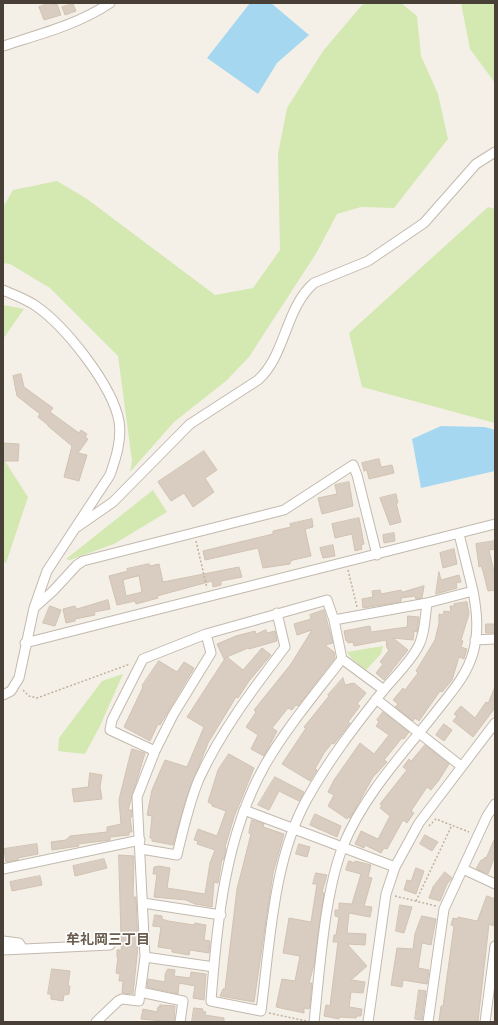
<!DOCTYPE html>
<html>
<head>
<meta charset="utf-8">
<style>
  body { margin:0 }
  #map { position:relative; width:498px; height:1025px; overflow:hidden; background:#f4f0e8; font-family:Overpass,sans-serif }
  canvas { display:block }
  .frame { position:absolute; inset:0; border:4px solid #484037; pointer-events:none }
</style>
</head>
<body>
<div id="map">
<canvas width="498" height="1025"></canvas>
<div class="frame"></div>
</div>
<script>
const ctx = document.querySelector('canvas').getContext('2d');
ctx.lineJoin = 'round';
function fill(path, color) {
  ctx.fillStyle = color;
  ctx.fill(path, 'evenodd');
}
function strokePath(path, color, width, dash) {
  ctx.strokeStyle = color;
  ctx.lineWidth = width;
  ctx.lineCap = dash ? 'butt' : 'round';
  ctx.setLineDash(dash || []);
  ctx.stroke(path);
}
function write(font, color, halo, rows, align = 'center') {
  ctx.font = font + ' Overpass,"Noto Sans JP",sans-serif';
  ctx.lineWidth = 3;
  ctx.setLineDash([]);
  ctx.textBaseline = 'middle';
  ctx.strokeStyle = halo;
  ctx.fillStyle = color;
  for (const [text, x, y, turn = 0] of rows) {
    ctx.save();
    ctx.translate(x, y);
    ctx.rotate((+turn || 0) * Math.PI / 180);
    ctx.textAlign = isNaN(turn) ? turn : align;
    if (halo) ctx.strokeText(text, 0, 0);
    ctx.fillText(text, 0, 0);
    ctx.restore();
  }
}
fill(new Path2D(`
  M367,3H401L417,16L421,56L438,94L448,139L394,208L361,207L337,214L317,252L249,357L226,381L174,422L130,472L132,461L118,356L50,288L10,264L3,263V207L13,190L57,181L87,199L215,295L253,288L280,250L278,154L287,108L323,51L362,5Z
  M461,3H495V83L470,49Z
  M488,207L495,209V423L362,387L349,333Z
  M3,305L24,309L3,339Z
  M3,458L28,497L6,563L3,562Z
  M153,490L167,512L114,544L70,560L66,559Z
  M383,646L381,654L366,670L351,658L347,652Z
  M123,674L100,726L85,754L58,751L59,738L102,681Z`), '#d4e8b1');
fill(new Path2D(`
  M250,3H271L309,35L277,63L258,94L207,58Z
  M441,426L485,427L495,430V471L421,488L412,439Z`), '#a5d8f0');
const building = new Path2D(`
  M50,3L52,5L57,4L61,15L44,20L39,7Z
  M73,4L76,11L65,15L62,7Z
  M21,374L24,387L53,408L50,412L79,433L81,430L87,434L85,437L88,439L78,453L87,455L79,481L64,477L72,446L48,426V425L38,417L40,414L17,396L13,376Z
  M3,443L19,444L18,461H3Z
  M204,451L217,470L205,478L214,492L193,507L184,493L171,501L158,482Z
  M379,459L381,467L392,465L394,473L369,479L367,470L364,471L362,463Z
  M349,482L353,506L322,514L318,498L337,494L335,485Z
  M396,494L398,503H396L401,522L390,525L380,498Z
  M359,518L364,544L361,545L362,549L355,551L352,534L335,538L332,524Z
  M312,519L313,527L305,529L311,556L293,560L290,562V564L263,568L258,548L205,560L203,551L273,534V531L291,527L290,524Z
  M394,533L395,541L384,543L383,535Z
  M495,541V549L489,550L495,576V590L488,591L483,571L481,566L479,567L476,544Z
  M333,545L335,556L323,558L320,548Z
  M454,549L457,564L443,568L440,553Z
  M149,564L150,566L159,564L163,582L239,567L242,577L221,581V585L213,587L212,581L157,596L158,598L136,604L135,601L117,605L109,576L128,571L127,569ZM139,576L142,592L126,596L123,580Z
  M439,572L441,580L459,575L461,582L456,583L457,588L436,594Z
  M424,586L422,598L416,599L415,596L401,598V602L363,608L362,599L373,597L372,591L380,590L381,594L401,590L402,592Z
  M108,600L110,609L94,612L95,615L75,619V621L66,623L63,609L75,606L76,609Z
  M467,602L469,614L461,640L463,641L461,647L467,649L464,659L459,657L452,680L442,692L440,691L419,721L415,718L413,721L395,707L398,704L393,700L403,688L405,690L418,673L416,671L435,640L439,623V614L443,615L444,611L451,612L450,606H455L454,604Z
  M50,606L61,610L55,626L43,623Z
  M324,610L333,643L325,645L334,652L335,658L298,706L296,705L292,710L288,708L272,728L277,731L264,756L251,749L258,735L246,727L256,712L254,710L291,664L312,630L297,635L294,624L311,619L310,615Z
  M408,616L419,617L417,632L414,631L413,640L393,638L408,650L384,680L376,673L383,664L380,662L389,650L387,648L386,640L354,646L353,642L348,643V641H346L344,631L370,626L371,632L407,627Z
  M486,624H495V633H486Z
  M266,630L267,633L275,631L277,641L249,649L248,648L227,657L243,670L262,648L271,655L249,681L238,698L236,697L208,743L187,796L173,845L152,841V838H150L152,816L147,815L152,790L165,760L187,767L204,727L187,717L226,657L224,659L217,644L236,636L255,631L256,634Z
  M159,661L177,672L184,662L194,668L160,725L158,724L150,741L124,727L143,687L142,686Z
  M343,678L345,685L354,683L366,693L357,704L360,706L348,722L350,723L334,744L332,743L324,753L315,769L317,770L310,781L282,764L306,728L304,727L329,696L328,695Z
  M495,687V708L473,737L453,721L457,716L454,714L461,706L475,718L486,702L488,703Z
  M383,712L409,732L404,739L402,738L384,760L387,762L373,777L350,818L348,817L347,819L328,806L334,795L328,792L334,780L360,743L374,754L389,735L376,726L379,722L377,720Z
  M444,724L452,730L444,741L436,735Z
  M425,745L449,764L439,780L431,790L427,787L411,811L414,813L407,823L403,820L387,849L384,848L381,853L365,845L364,848L355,844L361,831L378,839L390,816L380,808L382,805L380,804L407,770L403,767L409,759L411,761Z
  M132,749L145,753L128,810H132V817H130L132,832H129V835L110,837V840L78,844L79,846L52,850L51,842L66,840L70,836L107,832V827L121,824L119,800Z
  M229,754L254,768L234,817L225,847L226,848L224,860L222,859L218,883L214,882L212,907L195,904L186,900L154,897L157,874H153L154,867L159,866L170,868L167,888L205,894L210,863L215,850L197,844L198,841L194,840L198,829L217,836L226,811L212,806V804L208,802L218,770Z
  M90,773L102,775L100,787L102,799L74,802L72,789L88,787Z
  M275,777L304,792L299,801L279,791L269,810L258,805Z
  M315,814L341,826L337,837L310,825Z
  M252,820L264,824L263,827L284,834L273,873L254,1002L220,996L223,989H225L237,889L251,834L249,833Z
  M425,835L438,842L432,851L420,844Z
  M495,838V856L488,874L476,869L481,860H483L485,857L486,858Z
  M37,844L38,854L18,858V860L6,862L4,849Z
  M299,844L310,847L307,857L296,854Z
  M119,855L134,856L133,897H136L138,946L133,994L122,993L123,981H119L120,974L116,973L118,957H117V950H121Z
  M104,859L107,868L75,876L73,866Z
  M349,861L355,863V861L371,865L368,877L372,878L364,906L372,907L370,917L349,913L347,933L366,934L365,945L347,944L367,966L351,980L365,982L363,993L351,992L349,1007L362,1009L361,1016H357L356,1018L339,1017V1019L324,1016L326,1005L330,1006L338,942H333L334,935H336L339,917L335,916V910H339V903L352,904L361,874L346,870Z
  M416,868L424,871L416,894L404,890L407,880L411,881Z
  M445,872L452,878L447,884L440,901L429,898L433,887Z
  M316,873L327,875L322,892L324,893L314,965L309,983H312L310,1005L309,1009L304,1008V1013L276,1007L282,979L295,981L300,956L283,953L289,918L311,922L317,884H313Z
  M40,876L42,885L12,891L10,882Z
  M487,896L495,899V920L493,926L489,924L478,1021H439L441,1006H443L454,926L451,925L453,918L458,919V917L477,921Z
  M400,905L412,907L404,933L396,931Z
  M155,915L162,916V919L168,921L194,925L195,923L206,925L204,940L210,941L209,953L190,950L189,955L172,952V949L158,947L161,927L153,926Z
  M422,916L436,919L431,945L422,943L418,968L429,970L427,984L403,980L402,987L391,985L397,948L413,949L415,934Z
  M52,969L70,971L68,986H70L69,994L64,995L63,1001L51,999V994H48Z
  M168,969L175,970L174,976L190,978L191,972L206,974L204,1000L193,998L195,986L179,983L178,994L147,987L148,979L165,982V975Z
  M419,990L426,991L422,1020L415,1019Z
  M160,1005L175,1006L174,1022L141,1019L143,1009L157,1012L158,1007H160Z
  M194,1008L203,1009L202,1011L206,1012L205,1015L224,1018V1022H192Z`);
fill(building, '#d9cdc1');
strokePath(building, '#d1c2b1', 1);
const minor = new Path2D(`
  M3,46C40,34 77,25 110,3
  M3,290C14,295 26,299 36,306C66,327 112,385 119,421C122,439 116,458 110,475L47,571L34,608L19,678L11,691L3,695
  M77,527L113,502L190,424L258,380C286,355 285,308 314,283L368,261L424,223L476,164L495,152
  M459,534L473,591
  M34,608L53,591L77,565L83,561L284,510L353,465L357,475L377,555
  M206,634L211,653L173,715L155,751L137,797L145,957L214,967
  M475,640L495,639
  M25,643L495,524
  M342,659L384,690
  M376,699L461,766
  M155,751L110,730L112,720L143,659L206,634L327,600L334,620L342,659C316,693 287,727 265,765C225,836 217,921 211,1001L261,1011C270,943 273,860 307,799C328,761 355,726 382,692C394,677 409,664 418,647C425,634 425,617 427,603
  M244,810L395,867
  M141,849L177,855C183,830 189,803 199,779C221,731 253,689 285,647L277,613
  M3,869L140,840
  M463,869L495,884
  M143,903L221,915
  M3,941L19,943L23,949
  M3,950L110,945
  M140,992L183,1001L180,1022
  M96,1022L118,1001L122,999L139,1001L145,957
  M314,1022C320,969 324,895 343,846C363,797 400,757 432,717C447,697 466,678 473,653C479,632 477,612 473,591L427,603L334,620
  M368,1022L386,894L395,867L419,823L495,723
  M428,1022L444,909L487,816L495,804
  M485,1022L495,946`);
strokePath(minor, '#c3b9ae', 11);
strokePath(new Path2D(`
  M196,541L207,588
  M348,570L357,607
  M23,690L29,696L37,698L130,664
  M429,826L436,819L469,832
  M395,896L436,906
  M416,901L452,825
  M269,1013L306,1021`), '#c1b19c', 1.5, [2, 2]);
strokePath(minor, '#fff', 9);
write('bold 14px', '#6a5d4e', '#fff', [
  ["牟礼岡三丁目",108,941]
]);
</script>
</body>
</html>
